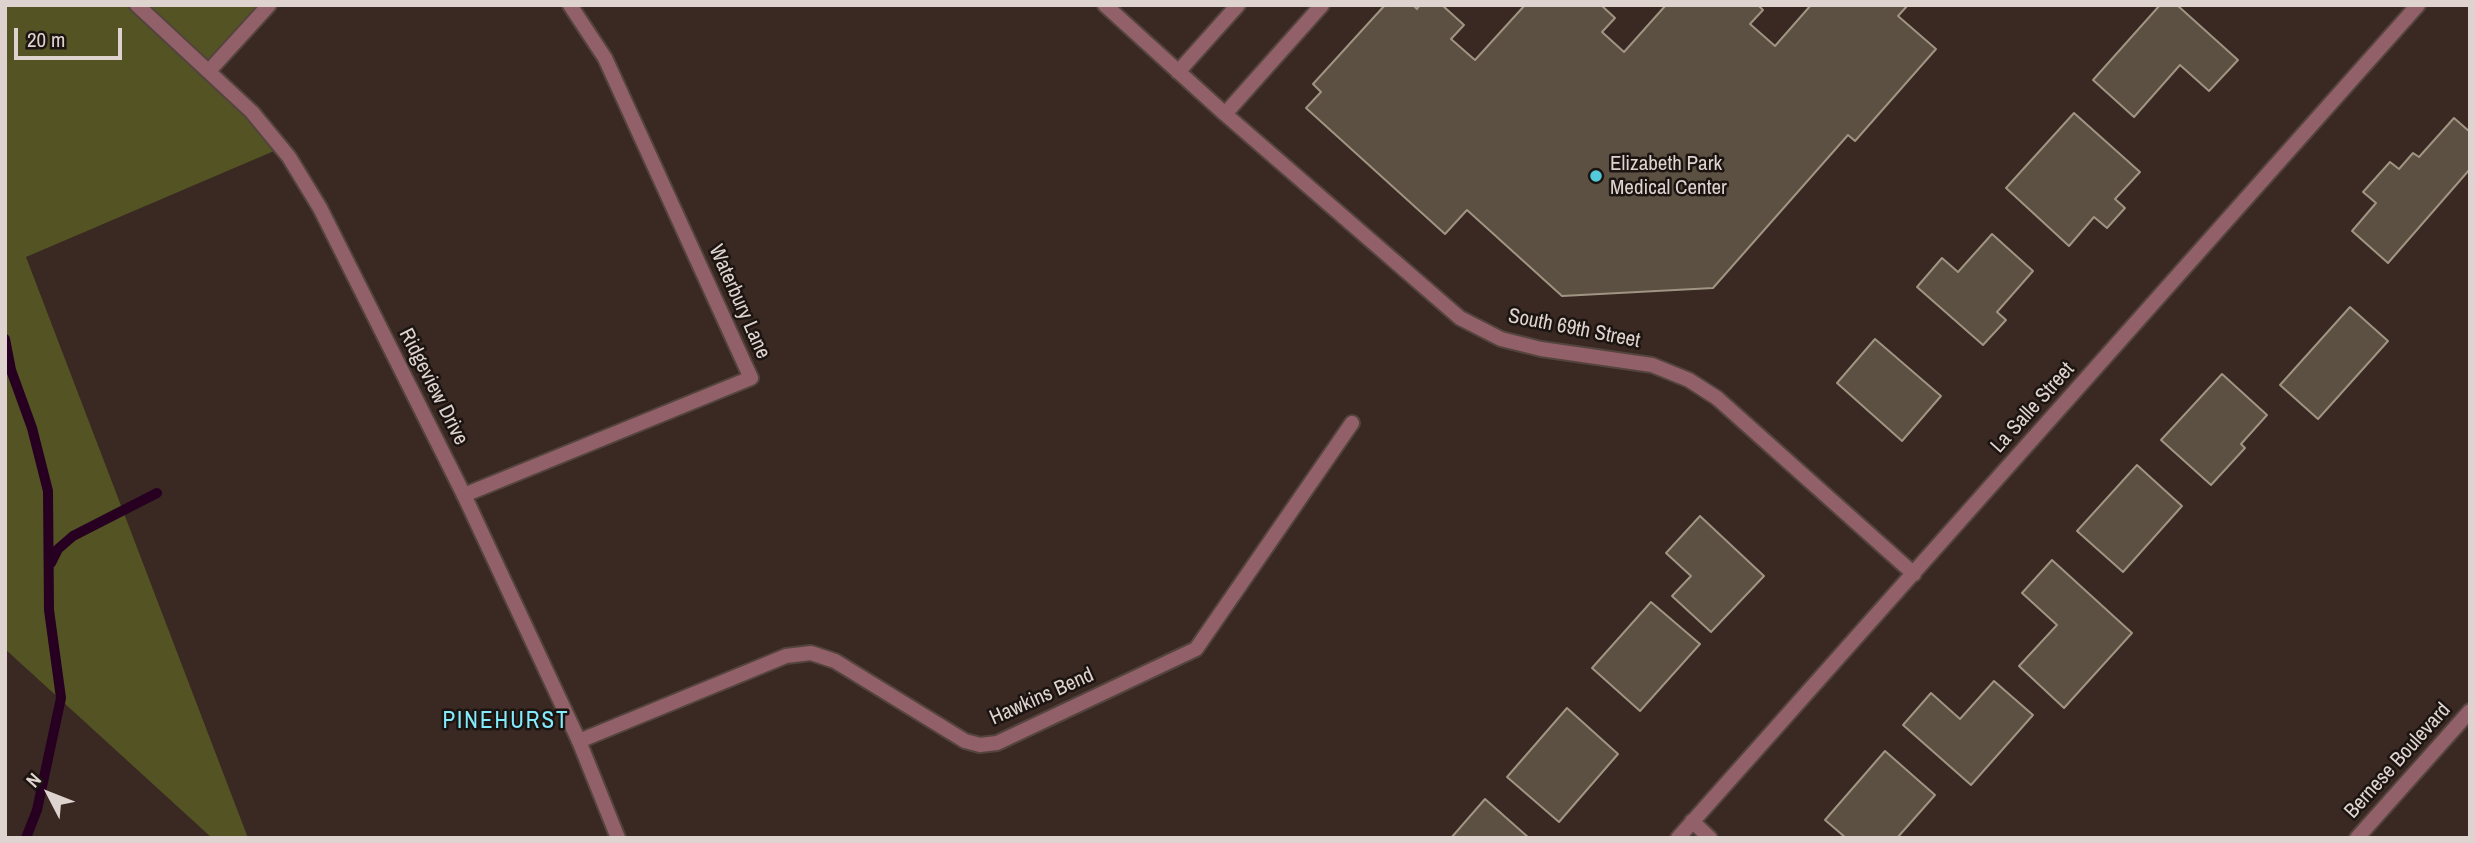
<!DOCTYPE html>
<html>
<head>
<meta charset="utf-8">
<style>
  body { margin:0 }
  #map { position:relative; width:2475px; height:843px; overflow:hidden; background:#3a2922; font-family:"Archivo Narrow",sans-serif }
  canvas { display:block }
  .frame { position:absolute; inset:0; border:7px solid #dfd3cf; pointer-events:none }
  .north { position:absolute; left:14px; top:759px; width:70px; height:70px; -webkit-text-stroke:5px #1b1411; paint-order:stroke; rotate:312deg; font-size:19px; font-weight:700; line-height:28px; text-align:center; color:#dfd3cf }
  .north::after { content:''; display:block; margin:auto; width:24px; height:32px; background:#dfd3cf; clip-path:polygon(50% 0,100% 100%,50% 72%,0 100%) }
  .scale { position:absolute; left:14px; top:28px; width:108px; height:32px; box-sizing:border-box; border:4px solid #dfd3cf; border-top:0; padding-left:9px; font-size:21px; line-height:24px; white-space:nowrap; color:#dfd3cf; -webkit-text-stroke:5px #1b1411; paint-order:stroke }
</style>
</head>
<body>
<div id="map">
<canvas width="2475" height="843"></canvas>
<div class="frame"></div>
<div class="north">N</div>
<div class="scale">20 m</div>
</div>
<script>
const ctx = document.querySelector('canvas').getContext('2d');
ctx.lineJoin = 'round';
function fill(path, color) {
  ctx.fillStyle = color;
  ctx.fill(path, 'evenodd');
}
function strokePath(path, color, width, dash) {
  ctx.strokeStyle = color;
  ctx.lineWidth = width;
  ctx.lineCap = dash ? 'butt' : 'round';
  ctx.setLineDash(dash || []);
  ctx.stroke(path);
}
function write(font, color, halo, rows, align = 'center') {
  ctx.font = font + ' "Archivo Narrow",sans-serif';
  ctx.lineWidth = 5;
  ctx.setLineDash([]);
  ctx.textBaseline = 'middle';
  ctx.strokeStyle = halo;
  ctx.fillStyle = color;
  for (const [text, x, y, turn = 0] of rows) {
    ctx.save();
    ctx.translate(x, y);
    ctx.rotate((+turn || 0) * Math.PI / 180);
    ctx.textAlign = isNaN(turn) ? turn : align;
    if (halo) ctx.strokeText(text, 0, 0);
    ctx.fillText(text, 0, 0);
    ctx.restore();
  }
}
fill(new Path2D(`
  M5,5H269L209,71L281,148L26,257L248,838H212L5,649Z`), '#535324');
strokePath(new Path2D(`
  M5,339L11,370L32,428L48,491L49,610L61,698L37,810L26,838
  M51,563L58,549L73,536L157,493`), '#270021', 10);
const building = new Path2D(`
  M1385,5H1413L1417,9L1420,5H1442L1464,25L1451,39L1475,60L1525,5H1601L1615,18L1602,32L1624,52L1666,5H1758L1763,10L1750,24L1775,46L1811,5H1908L1898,16L1936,49L1855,141L1848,135L1713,288L1562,296L1467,210L1445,234L1306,108L1321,92L1313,84Z
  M2160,5H2177L2238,60L2209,91L2180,65L2134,117L2093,80Z
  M2074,113L2140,172L2115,199L2125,208L2107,228L2094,217L2069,246L2006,188Z
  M2454,118L2470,132V169L2388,263L2352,231L2376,203L2363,192L2390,162L2399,169L2413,153L2419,157Z
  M1992,234L2033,271L1997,312L2006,320L1983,345L1917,287L1942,258L1958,272Z
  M2350,307L2388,341L2318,419L2280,385Z
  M1875,339L1941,396L1902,441L1837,383Z
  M2222,374L2267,415L2241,444L2245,448L2211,485L2161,440Z
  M2137,465L2182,506L2123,572L2077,531Z
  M1700,516L1764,576L1711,632L1672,596L1691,576L1666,553Z
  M2052,560L2132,633L2064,708L2019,666L2057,625L2022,593Z
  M1651,602L1700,644L1640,711L1592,668Z
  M1994,681L2033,715L1971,785L1903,725L1931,693L1960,719Z
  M1567,708L1618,754L1559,822L1507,777Z
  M1885,751L1935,795L1897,838H1846L1825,820Z
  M1485,799L1529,838H1451Z`);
fill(building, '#5b5041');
strokePath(building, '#a09483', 2);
const service = new Path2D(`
  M1105,5L1225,114L1460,318L1501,339L1541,349L1652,365L1689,380L1717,398
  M209,71L269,5
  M1178,72L1238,5
  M1225,114L1322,5
  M464,495L751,378L605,58L570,5
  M579,741L786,656L811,653L835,661L965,741L980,745L997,743L1196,649L1352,423`);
const minor = new Path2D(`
  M137,5L252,112L289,157L320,208L464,495L579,741L618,838
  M1717,398L1914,574
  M1692,821L1710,838
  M1678,838L2418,5
  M2357,838L2470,711`);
strokePath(service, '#54443e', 18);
strokePath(minor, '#54443e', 18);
strokePath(service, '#926068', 14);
strokePath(minor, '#926068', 14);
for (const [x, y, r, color] of [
  [1596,176,7,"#53cadc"]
]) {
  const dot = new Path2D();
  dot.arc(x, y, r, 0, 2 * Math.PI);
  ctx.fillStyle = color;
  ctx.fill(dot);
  strokePath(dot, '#1b1411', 2.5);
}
write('21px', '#dfd3cf', '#1b1411', [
  ["Elizabeth Park",1610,164],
  ["Medical Center",1610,188]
], 'left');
write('21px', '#dfd3cf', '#1b1411', [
  ["Waterbury Lane",739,302,66],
  ["South 69th Street",1574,329,11],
  ["Ridgeview Drive",433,387,63],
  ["La Salle Street",2033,408,-48],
  ["Hawkins Bend",1042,697,-24],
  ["Bernese Boulevard",2398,761,-48]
]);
ctx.letterSpacing = '2px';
write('23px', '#83ebfc', '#1b1411', [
  ["PINEHURST",506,722]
]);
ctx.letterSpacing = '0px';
</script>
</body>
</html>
